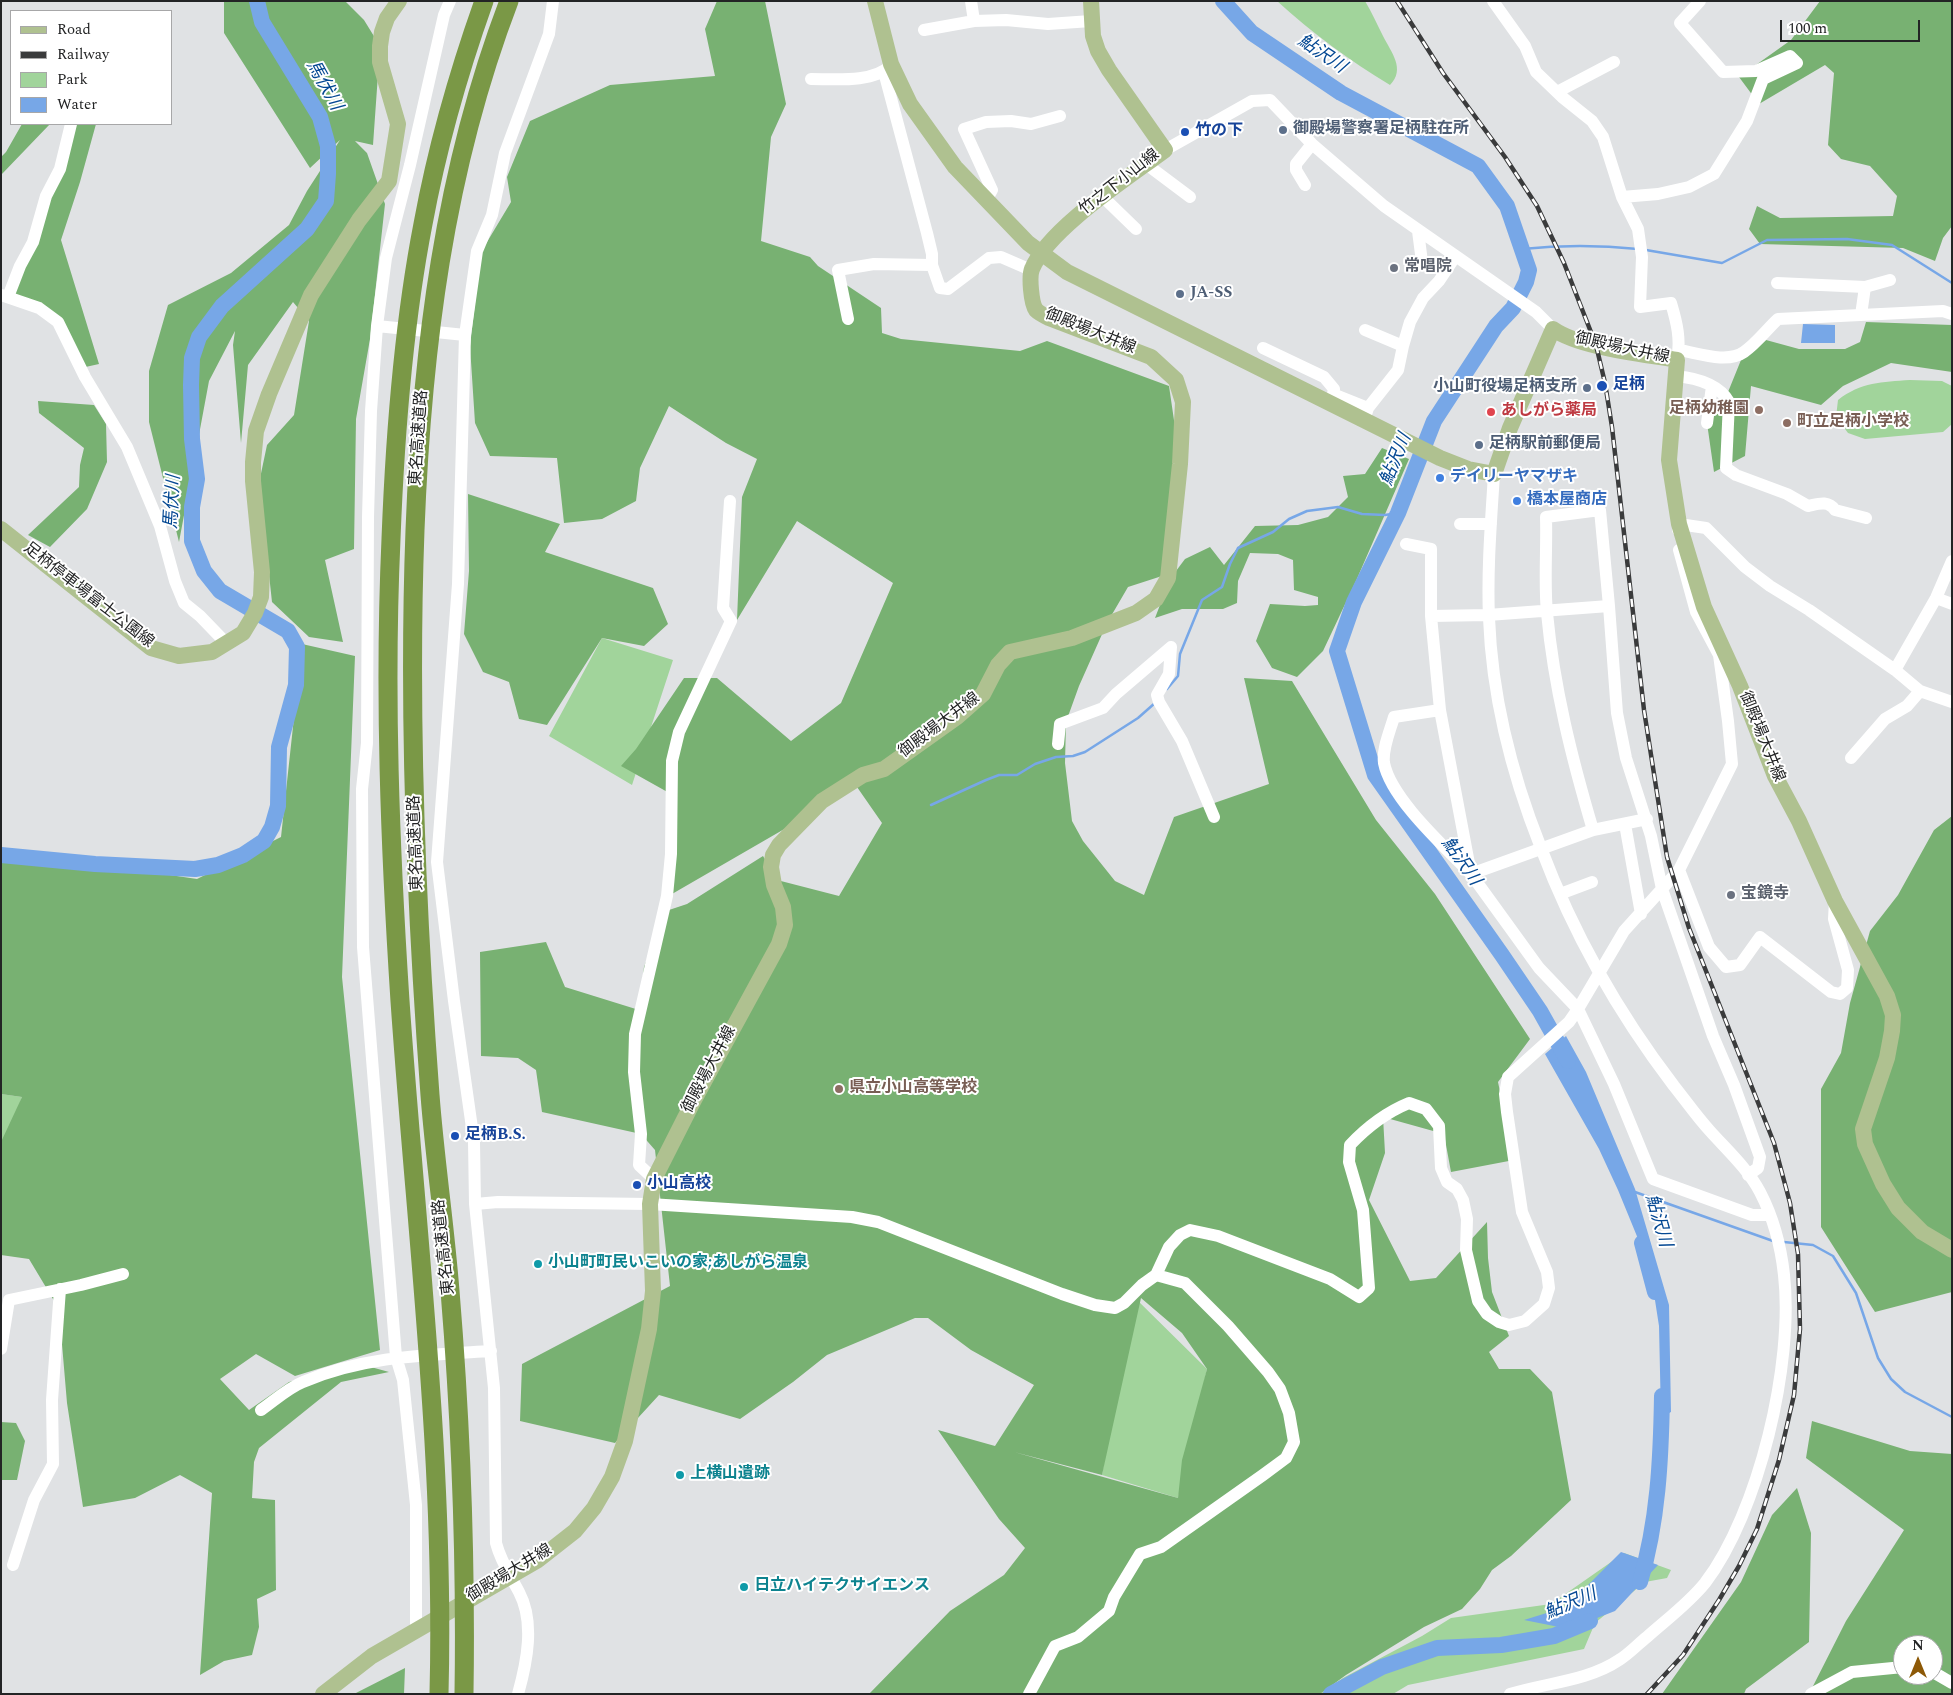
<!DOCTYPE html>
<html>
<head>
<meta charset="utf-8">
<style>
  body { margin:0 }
  #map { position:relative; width:1953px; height:1695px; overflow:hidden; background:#e0e2e4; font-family:Spectral,serif }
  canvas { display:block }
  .frame { position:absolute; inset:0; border:2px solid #232425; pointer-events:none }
  .legend { position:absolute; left:10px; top:10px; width:162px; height:115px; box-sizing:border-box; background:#fff; border:1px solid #a7a7a8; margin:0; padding:6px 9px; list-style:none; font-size:15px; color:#232425 }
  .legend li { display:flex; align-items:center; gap:10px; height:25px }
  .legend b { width:25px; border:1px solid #a7a7a8 }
  .north { position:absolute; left:1893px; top:1635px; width:50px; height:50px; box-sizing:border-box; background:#fff; border:1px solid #a7a7a8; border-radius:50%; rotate:0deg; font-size:14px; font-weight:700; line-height:20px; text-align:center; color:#232425 }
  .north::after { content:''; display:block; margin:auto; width:18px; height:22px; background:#8d5907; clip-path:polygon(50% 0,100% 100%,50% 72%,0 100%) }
  .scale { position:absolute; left:1780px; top:20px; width:140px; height:22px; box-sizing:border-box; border:2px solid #232425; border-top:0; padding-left:6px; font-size:15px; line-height:18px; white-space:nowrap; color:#232425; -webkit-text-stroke:4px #fff; paint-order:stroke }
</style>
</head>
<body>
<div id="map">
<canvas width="1953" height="1695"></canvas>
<div class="frame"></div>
<ul class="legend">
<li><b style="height:6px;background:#afc190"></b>Road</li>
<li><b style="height:6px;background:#3a3b3c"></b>Railway</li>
<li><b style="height:14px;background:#a1d49b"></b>Park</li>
<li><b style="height:14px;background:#77a7e7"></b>Water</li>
</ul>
<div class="north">N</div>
<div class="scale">100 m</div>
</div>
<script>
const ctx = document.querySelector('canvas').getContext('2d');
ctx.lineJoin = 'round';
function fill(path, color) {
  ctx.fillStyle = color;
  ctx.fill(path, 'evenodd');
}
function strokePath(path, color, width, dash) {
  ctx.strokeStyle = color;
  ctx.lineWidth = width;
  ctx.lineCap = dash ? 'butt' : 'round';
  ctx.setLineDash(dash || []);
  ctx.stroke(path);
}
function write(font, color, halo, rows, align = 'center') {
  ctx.font = font + ' Spectral,"Noto Sans JP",serif';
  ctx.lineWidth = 4;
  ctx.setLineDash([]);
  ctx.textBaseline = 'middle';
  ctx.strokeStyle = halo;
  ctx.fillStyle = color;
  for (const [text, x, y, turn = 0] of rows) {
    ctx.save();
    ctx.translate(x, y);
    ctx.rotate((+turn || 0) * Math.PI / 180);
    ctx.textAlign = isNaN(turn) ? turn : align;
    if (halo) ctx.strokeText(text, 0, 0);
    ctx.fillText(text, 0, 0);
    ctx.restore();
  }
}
fill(new Path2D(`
  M1277,1H1365C1372,13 1377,24 1383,36C1391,52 1406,69 1390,85C1350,61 1312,33 1277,1Z
  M1910,380L1942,381L1952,386V424L1943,432L1865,439L1848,433L1836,417L1838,400C1861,382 1882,382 1910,380Z
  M602,638L673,660L632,785L549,736Z
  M1,1094L22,1097L1,1155Z
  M1132,1295L1207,1369L1178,1498L1102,1475Z
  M1624,1553L1671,1570L1667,1578L1645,1582L1595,1623L1584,1649L1408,1685L1393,1694H1320L1343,1678L1422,1636L1451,1618L1551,1604Z`), '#a1d49b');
fill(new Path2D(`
  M224,1H345L364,20L380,46L373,145L355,141L367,153L385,204L370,339L356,419L354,549L325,560L343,642L309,637L272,602L259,483L267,445L294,415L309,321L293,302L248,365L241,443L233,345L235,331L209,381L179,542L149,422V371L168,305L231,273L289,225L307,191L340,140L310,168L224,33Z
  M717,1H765L786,104L771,137L761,241L810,257L818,266L881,308L882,333L901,339L1020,351L1047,341L1169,386L1176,434L1162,576L1128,587L1107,623L1079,686L1066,722L1065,763L1072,821L1083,841L1115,881L1144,895L1174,817L1269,784L1244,678L1292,681L1376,820L1435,894L1530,1039L1498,1082L1514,1160L1451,1172L1444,1134L1383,1117L1385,1153L1369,1200L1410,1281L1436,1278L1487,1222L1488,1258L1492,1292L1509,1336L1489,1352L1499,1369H1530L1552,1392L1571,1500L1511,1556L1492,1570L1480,1589L1462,1609L1424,1627L1346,1675L1320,1694H869L950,1611L1004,1575L1025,1548L999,1519L938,1430L995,1446L1034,1385L971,1350L928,1318H915L827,1355L793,1382L740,1419L659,1395L615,1443L520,1421L522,1364L670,1286L655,1150L641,1134L542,1112L536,1070L518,1058L481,1056L480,952L546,942L565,987L639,1010L644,967L666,911L687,904L763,856L777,880L839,896L882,823L857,787L672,894L671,794L621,766L636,749L684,678H717L791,741L841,703L893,583L797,521L737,620L742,497L757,459L726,443L669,406L640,468L636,501L602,519L564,523L557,458L490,456L475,423L470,346L481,252L511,202L507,177L530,121L610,85L715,76L705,29ZM1141,1298L1182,1333L1207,1369L1182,1460L1178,1498L1014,1452L1102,1475Z
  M1820,1H1952V226L1943,238L1935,261L1903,248L1760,244L1749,229L1757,206L1780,218L1893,216L1897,196L1870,166L1841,159L1828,145L1834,73L1825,65L1759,104L1739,77L1791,40Z
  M22,124H50L1,175V157L6,152Z
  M76,124H96L80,182L61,240L99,364L81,368L51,312L10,291Z
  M1866,322L1952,325V372L1891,363L1843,386L1821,405L1751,386L1745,456L1714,472L1707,423L1726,397L1741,360L1766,340L1799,349H1845L1860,342Z
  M38,401L94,405L106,424L107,462L87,509L50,547L28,535L79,487L80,465L84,448L39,413Z
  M1382,448L1409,459L1356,581L1323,651L1297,677L1272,668L1256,641L1270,604L1305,606L1318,605V597L1294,590L1293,560L1278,554L1250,553L1238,581L1237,603L1223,609H1182L1155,618L1170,579L1185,559L1210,547L1224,565L1255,526L1298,525L1328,517L1348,497L1343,476L1365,474Z
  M468,494L560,524L545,552L653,588L668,624L644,646L602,638L547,725L519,719L509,682L483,672L464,634L469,571Z
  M302,644L355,656L342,977L380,1350L295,1376L256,1354L220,1379L249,1410L289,1382L360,1364L389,1372L341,1382L259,1448L254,1462L252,1498L275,1500L276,1590L257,1599L259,1627L252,1655L224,1661L200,1675L212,1493L180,1475L135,1498L83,1507L67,1403L59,1309L29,1259L1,1255V1142L22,1097L1,1094V850L197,879L281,837Z
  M1952,816V1292L1875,1312L1821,1227V1089L1841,1053L1850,1003L1870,931L1898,895L1934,830Z
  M1812,1421L1910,1451L1952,1454V1694H1809L1846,1621L1904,1530L1806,1458ZM1903,1645H1933V1675H1903Z
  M1,1422L16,1423L25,1441L17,1480H1Z
  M1797,1488L1811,1533L1809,1642L1746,1689L1744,1694H1662L1741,1582L1772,1515Z
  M405,1668L404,1694H354Z`), '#78b172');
fill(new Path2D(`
  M1803,324L1835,325V343H1801Z
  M1566,1036L1586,1072L1635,1189L1669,1305L1671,1412L1661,1417L1659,1326L1650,1268L1618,1190L1599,1149L1545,1054Z
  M1621,1552L1658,1565L1615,1611L1569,1629L1524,1620L1566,1607Z`), '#77a7e7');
strokePath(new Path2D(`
  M1522,249C1561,245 1599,245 1638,249
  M1646,250L1722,263L1767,240L1847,239L1892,245L1952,283
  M1167,689L1178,676L1180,654L1202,600L1222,587L1230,564L1238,548L1273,532L1289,519L1307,511L1338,507L1362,514L1385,515L1398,513
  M931,805L986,780L999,775H1017L1035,764L1056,757L1073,756L1085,752L1138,718L1155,703
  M1635,1192L1773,1241
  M1784,1242L1813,1245L1833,1256L1856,1293L1878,1358L1891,1379L1905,1392L1952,1417`), '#77a7e7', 2.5);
strokePath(new Path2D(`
  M1223,1L1252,33L1341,93L1478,166L1507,206L1529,270L1526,282L1513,308L1496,326L1434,421L1398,513L1354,602L1337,651L1375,775L1502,955L1540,1011L1568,1061
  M1,855L95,864L195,869L218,865L243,855L264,841L272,827L278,806L279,747L296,685L297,647L288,631L220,591L204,571L192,541V507L197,479L192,439L191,385L192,358L199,337L222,306L307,229L326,201L328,174V146L320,117L262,22L257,1
  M1642,1243L1655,1292
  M1640,1582C1658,1522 1661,1459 1662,1396
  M1331,1694L1382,1667L1437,1648L1501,1645L1554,1636L1590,1621`), '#77a7e7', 16);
strokePath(new Path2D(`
  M971,1L974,21
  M1493,1L1525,46L1536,72L1562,97L1592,121L1603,137L1622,197L1638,229L1642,257L1640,307L1671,303C1677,323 1681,340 1677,360
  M924,30L974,21L1006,20L1048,24L1091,21
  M884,72L927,233L932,254V265
  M811,79C834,79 873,83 890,66
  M1557,92L1614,62
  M1165,150L1252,101L1270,100L1312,144L1384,206L1536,312L1553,329
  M1146,164L1190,197
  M1305,185L1296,170V164L1312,144
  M1103,197L1136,229
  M1622,197L1658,194L1689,187L1714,174L1747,121L1763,79L1797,63L1790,56L1756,71L1723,72L1680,23L1700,1
  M986,201L992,190L964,129L986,122L1011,121L1031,124L1060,116
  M1418,231L1422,262
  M1777,283L1865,287L1861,315
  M1865,287L1890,280
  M1,295L39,308L58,322L85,377L127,447L160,526L175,581L184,603L200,616L227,644
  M8,297L20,266L33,242L46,196L60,169L71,124
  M848,319L838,270L874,264L932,265L940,288L948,289L989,258L1001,257L1031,270
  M377,326L465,335
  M1403,346L1410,322L1423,298L1439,281L1455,257
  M1263,348L1324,377L1334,389L1333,394L1368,408
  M1679,350C1698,353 1727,364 1744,352C1757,343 1767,329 1778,319L1943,311L1952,314
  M1676,376C1696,378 1719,384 1729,402L1726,468L1736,475L1787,494L1808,506C1818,504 1828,500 1835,510L1866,518
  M1364,421L1368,408L1398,370L1403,346L1365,330
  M1707,423L1712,386
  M1494,474C1491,522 1487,570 1489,618C1492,697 1512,775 1541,848C1573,933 1619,1014 1674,1086C1686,1101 1697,1117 1710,1131C1727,1150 1748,1169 1760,1192C1773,1217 1781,1247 1784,1275C1794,1363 1759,1512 1705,1583C1689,1603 1666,1620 1647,1637C1638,1644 1629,1654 1619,1660C1588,1681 1545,1683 1510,1694
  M1460,524H1491
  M1678,530L1679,524L1706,528L1745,567L1770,586L1809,610L1895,670L1920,691L1952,702
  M1406,544L1431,549V616L1440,710L1471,874L1539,968L1578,1009L1614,1084L1653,1179L1752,1215H1769
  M1936,598L1952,604
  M1431,616L1488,615L1609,606
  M1171,647L1169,674L1157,695L1159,702L1182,741L1214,817
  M1895,670L1936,598L1952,561
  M1440,710L1394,717C1390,731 1382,749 1384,763C1391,799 1445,847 1471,874L1593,830L1647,819
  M1058,744L1060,724L1103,708L1116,694L1171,647
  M1851,758L1885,719L1907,706L1920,691
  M1625,824L1641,914
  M1593,830C1572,759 1554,688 1547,613C1544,582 1547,549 1546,517L1600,510L1609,606L1617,713L1626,758L1651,836L1662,889L1713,1036L1734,1085L1760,1157L1758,1168L1748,1175
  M1679,870L1709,947L1726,967L1740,965L1760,937L1831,992L1840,994L1847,988L1848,970L1834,919L1835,901
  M1560,894L1592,882
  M654,1179L639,1165L641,1134L634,1072L635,1034L667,896L671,854L672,761L679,732L731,621L723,608L730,501
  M475,1204L498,1202L650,1204L852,1217L878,1222L1062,1294L1095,1305L1115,1308L1124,1303L1142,1285L1156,1275L1169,1247L1180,1235L1190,1230L1218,1236L1330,1279L1359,1297L1369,1288L1363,1210L1349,1162L1350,1145C1367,1127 1387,1112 1409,1103L1426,1109L1439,1126L1441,1168L1447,1182L1457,1189L1463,1200L1467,1219L1466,1250L1478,1301L1487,1314L1499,1322L1509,1325L1525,1321L1544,1304L1549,1288L1547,1272L1522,1212L1507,1112L1505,1094L1508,1077L1569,1022L1578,1009L1624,931L1679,870L1732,764L1728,721L1719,655L1696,612L1679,550
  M1,1349L9,1300L81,1285L123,1274
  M261,1410C274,1401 288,1388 303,1382C363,1356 427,1355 491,1351
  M13,1565L34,1500L53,1464L52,1400L60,1289
  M416,1630V1505L403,1380L396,1357L363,947L362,789L367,743L368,517L371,411L377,326L386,258L410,165L444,15L450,1
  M1933,1672L1952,1683
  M518,1694C527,1662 535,1622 519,1592C510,1575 501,1562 496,1543L494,1388L475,1204L474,1142L454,1001L437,862L458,584L465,335L477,251L492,215L505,153L549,34L553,1
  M1029,1694L1055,1646L1078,1637L1109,1611L1114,1597L1140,1554L1161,1547L1263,1475L1286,1458L1294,1442L1289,1413L1280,1389L1268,1372L1228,1326L1185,1283L1156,1275
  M1811,1694L1852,1672L1903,1667`), '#fff', 12);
strokePath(new Path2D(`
  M875,1L891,64L910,104L955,167L1028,243L1067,272L1440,458L1468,469L1494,474L1510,428L1553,329C1580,348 1643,354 1677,360L1669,460L1679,524L1704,607L1740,686L1775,776L1799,821L1835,901L1887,996L1893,1015L1892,1031L1887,1058L1863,1129L1865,1144L1883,1184L1898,1208L1922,1232L1952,1250
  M1,529L151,648L179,656L212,652L243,633L255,613L261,597L262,572L253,481V462L256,431L269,394L311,295L359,220L389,181L398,124L380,62V46L382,32L387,18L399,1
  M323,1694L372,1656L538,1560L575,1531L594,1508L612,1477L625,1441L649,1329L653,1291L650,1204L654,1179L694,1100L779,944L785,925L783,907L774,885L771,867L773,855L779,845L822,801L863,775L884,769L957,717L983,694L998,665L1010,652L1072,638L1136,613L1156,599L1168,578L1180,464L1183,402L1176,380L1151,357L1049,318C1045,316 1039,313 1036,310C1031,303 1029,276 1032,269C1048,229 1129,177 1165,150L1109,70L1098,51L1093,36L1091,1`), '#afc190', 16);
strokePath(new Path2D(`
  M439,1694C445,1462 416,1232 400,1001C390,847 384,693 391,539C395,434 403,327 423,224C437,148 458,74 484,1
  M464,1694C466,1560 461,1425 450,1291C445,1226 435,1161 430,1095C416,907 408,718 415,530C422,350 444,171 509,1`), '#7a9846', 19);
const rail = new Path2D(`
  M1397,1L1443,73L1505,157L1537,206L1564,263L1596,345L1605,383L1612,427L1644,710L1667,857L1689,928L1774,1143L1790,1203L1798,1254L1800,1329L1794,1395L1779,1460L1757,1529L1739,1566L1719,1600L1683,1655L1647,1694`);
strokePath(rail, '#3a3b3c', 4.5);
strokePath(rail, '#fff', 2.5, [8]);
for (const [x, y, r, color] of [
  [1283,130,5,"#5c6f8a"],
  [1185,132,5,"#1a4fb4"],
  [1394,268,5,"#6b7280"],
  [1180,294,5,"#5c6f8a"],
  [1602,386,6,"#1a4fb4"],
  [1587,388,5,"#5c6f8a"],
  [1759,410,5,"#8d6e63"],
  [1491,412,5,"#e0444e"],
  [1787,423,5,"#8d6e63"],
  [1479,445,5,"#5c6f8a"],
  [1440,478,5,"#3f7fe0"],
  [1517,501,5,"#3f7fe0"],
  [1731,895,5,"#6b7280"],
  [839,1089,5,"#8d6e63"],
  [455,1136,5,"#1a4fb4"],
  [637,1185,5,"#1a4fb4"],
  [538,1264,5,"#0f9aa8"],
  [680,1475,5,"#0f9aa8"],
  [744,1587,5,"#0f9aa8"]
]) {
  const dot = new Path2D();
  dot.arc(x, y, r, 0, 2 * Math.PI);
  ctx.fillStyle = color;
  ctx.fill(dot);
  strokePath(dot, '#fff', 2);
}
write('bold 16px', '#4e5e75', '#fff', [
  ["御殿場警察署足柄駐在所",1293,130],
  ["JA-SS",1190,294],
  ["小山町役場足柄支所",1577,388,"right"],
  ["足柄駅前郵便局",1489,445]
], 'left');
write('bold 16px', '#164399', '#fff', [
  ["竹の下",1195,132],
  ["足柄",1613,386],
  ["足柄B.S.",465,1136],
  ["小山高校",647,1185]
], 'left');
write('16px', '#232425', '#fff', [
  ["竹之下小山線",1120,183,-38],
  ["御殿場大井線",1090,332,22],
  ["御殿場大井線",1622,349,12],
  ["東名高速道路",420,438,-86],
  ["足柄停車場富士公園線",88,596,38],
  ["御殿場大井線",940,726,-37],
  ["御殿場大井線",1761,737,68],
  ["東名高速道路",417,843,-92],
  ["御殿場大井線",710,1070,-62],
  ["東名高速道路",445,1247,-96],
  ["御殿場大井線",510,1574,-31]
]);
write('bold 16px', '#5b616d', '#fff', [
  ["常唱院",1404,268],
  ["宝鏡寺",1741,895]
], 'left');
write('bold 16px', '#785e54', '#fff', [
  ["足柄幼稚園",1749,410,"right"],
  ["町立足柄小学校",1797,423],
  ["県立小山高等学校",849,1089]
], 'left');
write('bold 16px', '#be3a42', '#fff', [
  ["あしがら薬局",1501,412]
], 'left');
write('bold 16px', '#366cbe', '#fff', [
  ["デイリーヤマザキ",1450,478],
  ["橋本屋商店",1527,501]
], 'left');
write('bold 16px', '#0d838f', '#fff', [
  ["小山町町民いこいの家;あしがら温泉",548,1264],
  ["上横山遺跡",690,1475],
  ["日立ハイテクサイエンス",754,1587]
], 'left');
write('italic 18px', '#044893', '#fff', [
  ["鮎沢川",1321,55,34],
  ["馬伏川",323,86,61],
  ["鮎沢川",1397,460,-68],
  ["馬伏川",174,502,-87],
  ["鮎沢川",1460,862,55],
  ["鮎沢川",1657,1221,74],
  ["鮎沢川",1571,1605,-23]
]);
</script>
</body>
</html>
